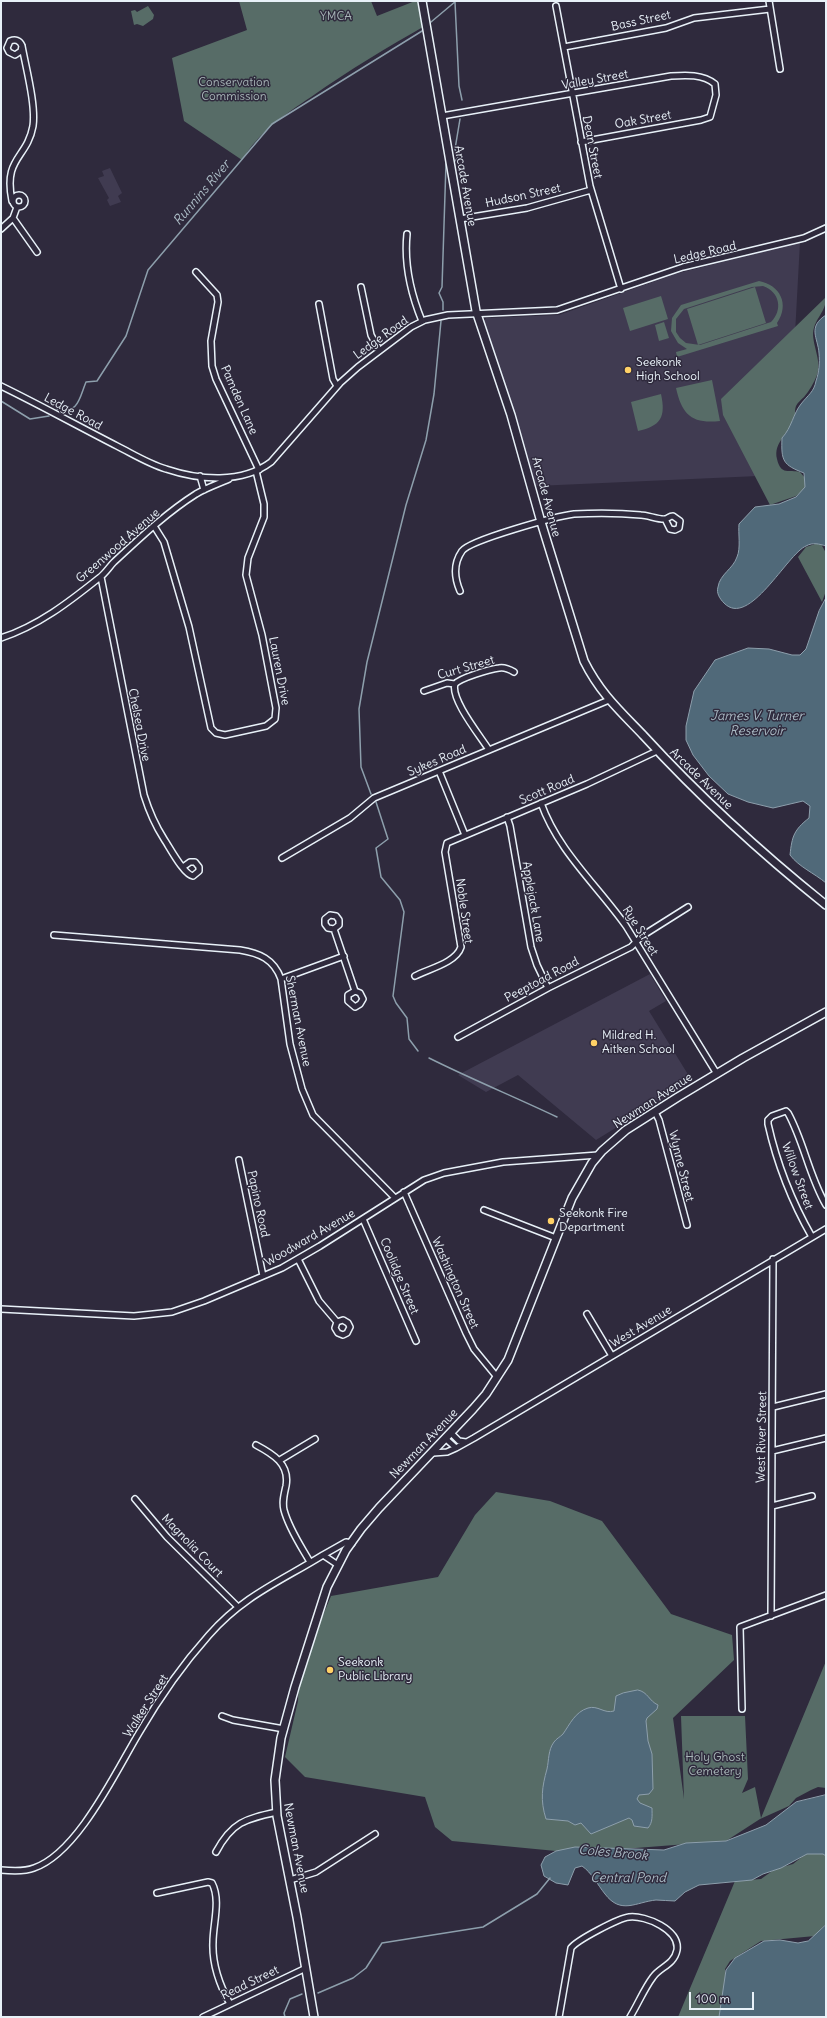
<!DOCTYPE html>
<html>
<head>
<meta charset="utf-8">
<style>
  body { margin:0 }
  #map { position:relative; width:827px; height:2018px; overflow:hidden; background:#2f2a3d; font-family:Delius,sans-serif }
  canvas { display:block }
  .frame { position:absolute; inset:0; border:2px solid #e8f1f8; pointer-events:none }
  .scale { position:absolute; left:689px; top:1992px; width:65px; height:18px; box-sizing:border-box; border:2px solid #e8f1f8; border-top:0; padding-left:5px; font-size:12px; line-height:14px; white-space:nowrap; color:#e8f1f8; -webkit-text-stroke:3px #2f2a3d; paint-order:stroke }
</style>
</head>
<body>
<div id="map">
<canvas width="827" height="2018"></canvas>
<div class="frame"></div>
<div class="scale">100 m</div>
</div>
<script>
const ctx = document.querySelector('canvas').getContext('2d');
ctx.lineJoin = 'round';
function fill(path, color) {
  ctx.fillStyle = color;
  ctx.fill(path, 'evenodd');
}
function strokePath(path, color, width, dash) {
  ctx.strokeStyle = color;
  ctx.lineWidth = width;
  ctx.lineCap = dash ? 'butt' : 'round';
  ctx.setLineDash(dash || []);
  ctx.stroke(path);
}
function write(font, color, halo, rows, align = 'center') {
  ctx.font = font + ' Delius,sans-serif';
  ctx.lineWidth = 3;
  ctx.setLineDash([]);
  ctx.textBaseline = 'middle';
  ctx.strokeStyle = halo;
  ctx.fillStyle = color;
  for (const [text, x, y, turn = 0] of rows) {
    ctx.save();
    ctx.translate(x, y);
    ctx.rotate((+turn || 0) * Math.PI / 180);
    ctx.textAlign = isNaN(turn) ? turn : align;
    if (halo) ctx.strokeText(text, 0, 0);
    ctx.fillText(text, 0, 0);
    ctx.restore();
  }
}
fill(new Path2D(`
  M110,168L122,193L118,196L121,202L110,206L107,200L109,198L98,178L104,176L102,171Z
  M800,242L795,334L722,406L758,476L536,486L483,323L486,318L559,315L675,274Z
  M650,974L666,1001L649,1011L692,1081L596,1140L518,1075L486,1092L458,1075Z`), '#403b51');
fill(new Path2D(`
  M239,1H371L377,16L415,1H423L428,24C388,47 349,70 311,97C284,115 259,132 242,160L184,121L172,58L247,30Z
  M148,6L154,15L153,19L143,26L137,24L134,25L131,11L135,10L137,12Z
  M759,281C780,285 790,304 777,323L778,326L677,357L676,352L687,349L678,343L671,331L672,318L681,305ZM763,286C780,292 783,310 771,322L700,345L686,343L680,338L676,332V319L684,309L752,287Z
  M755,287L766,323L698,345L687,309Z
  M661,296L668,319L630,331L623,308Z
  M826,297C826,313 815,317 813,333C813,347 822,362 817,375C814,383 809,391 804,397C801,400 798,402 796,406C794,411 796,416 794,421C789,434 773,442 777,459C781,476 789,469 800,472L805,478L807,487L796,496L770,505L723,415L721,399Z
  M664,322L669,338L659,341L655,325Z
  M712,380L720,421C692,424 682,415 676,388Z
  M661,394C666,417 661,426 638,431L631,402Z
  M818,543L821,544L826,553V591L822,602L798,557L806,547Z
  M496,1492L550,1501L602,1521L671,1614L732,1635L734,1660L673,1718L684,1799L681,1716H745L748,1779L742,1793L755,1787L761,1818L826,1661V1788L818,1787L811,1790L796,1798L789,1806L760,1819L726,1841L623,1849L556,1851L452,1841L435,1827L425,1797L305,1777L285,1757L298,1701L299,1673L331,1596L438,1577L475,1515Z
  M826,1850V1924L815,1936L761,1941L730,1961L725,1969L726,1998L722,2017H678L735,1881L761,1879L775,1869L793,1864L808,1852Z`), '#576c67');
const water = new Path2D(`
  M826,315V546C819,544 813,542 806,546C787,554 749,629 724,603C720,599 716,593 718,587C720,574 733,569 737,557C741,548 738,533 739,524L755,507L779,504L796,497L805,487L804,473C783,465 781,461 782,438C792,427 793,414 801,404C808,395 814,392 816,381C819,372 820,363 819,353C818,338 807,327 826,315Z
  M826,598V883C814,873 799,867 790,855C792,836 794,830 809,818L810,806L803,801L773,808L748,802L728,794L709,776L693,755L686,740V726L694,691L715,660L748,648L769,649L792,655H800L806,649L819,611Z
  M638,1690C648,1692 649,1701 658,1705L657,1709L647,1718L646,1721L648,1741L652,1754L653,1789L649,1794L639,1795L637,1799L640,1803L652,1808C652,1816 653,1822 648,1828L634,1826L632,1820L629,1818L591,1834L581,1823L575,1825L568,1821L546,1819C540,1800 542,1787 547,1769C549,1760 548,1750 554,1742C556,1739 560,1737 563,1734C570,1724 575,1712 588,1708C598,1705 604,1714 614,1711L616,1696L623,1693Z
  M826,1795V1856L823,1854H807L781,1868L763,1874L752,1880L699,1885L685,1892L675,1901C669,1901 662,1900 656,1900C636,1902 621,1915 605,1894C597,1884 592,1873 582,1866L575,1868L568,1885L556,1883L544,1876L541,1865L545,1857L556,1851L575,1847L664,1850L686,1843L726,1841L766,1825L796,1802Z
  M826,1925V2017H719L726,1970L735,1958L764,1941L780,1940L798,1943L808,1941Z`);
fill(water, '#506979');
strokePath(water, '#8d9fac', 1);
strokePath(new Path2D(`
  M455,2L459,86L462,100
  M431,22L456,1
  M455,161L458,158L455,149L460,119
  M443,310V302L439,293L442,287L446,163
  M1,401L30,419L49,416
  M57,409C79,414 79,399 86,382L97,381L126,336L148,270L272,124L422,31
  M371,794L361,767L359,709L367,662L406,505L426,440L434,394L441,321
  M376,802L388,839L376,848L381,877L400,900L404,912L393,996L396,1003L407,1018L409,1039L418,1051
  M429,1058C471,1079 515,1097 557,1117
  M318,1993L353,1978L366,1968L382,1943L483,1927L537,1894L550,1878
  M285,2017L284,2013L290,1999L302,1994`), '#8d9fac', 1.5);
const minor = new Path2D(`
  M769,1L780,69
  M556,6L590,186L621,289
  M564,47L666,28L694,18L770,9
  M442,116L671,76C686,75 703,74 715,84L716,95L710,117L701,120L581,142
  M13 201a6 6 0 1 1 12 0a6 6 0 1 1-12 0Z
  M12,201C3,157 27,159 33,126C36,105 26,68 22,46C20,40 15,39 10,41L7,48L9,52L15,55L21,51L22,46
  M13,218L37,252
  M460,219L527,208L591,190
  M1,229L13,218L17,207
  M407,234C404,263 411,294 422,321
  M196,272L217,295L218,302L211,341L212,366L216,379L259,470
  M361,287L371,335L379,350
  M319,304L333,379L337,386
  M1,386C40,405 78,426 117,446C133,454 149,464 166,469C199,480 242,484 271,462L340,383L358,367L411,327L425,320L448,315L557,310L683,267L804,238L826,228
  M200,476L204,490
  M154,526L164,542L189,627L211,728L216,733L225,735L266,726L275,719L276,708L262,635L246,575L248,558L264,517V504L256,471
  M101,577L144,795C149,811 155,825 164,839C170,848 184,875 193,876L199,871V867L195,862H190L183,867
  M460,591C454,577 453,564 462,551C470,540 557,516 574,514C596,513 619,513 641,515C647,515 660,520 665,519C668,519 669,516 673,516L680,521L679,528L675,530L670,529L665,519
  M1,638C38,626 69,602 99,578C105,574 109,567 114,562C140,538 166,513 196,494C206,488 218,484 229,479
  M455,684C450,699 481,737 489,750
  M424,691L447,683L455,684C460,678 490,669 499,668C504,667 509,669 514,672
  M439,771L465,835
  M541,803C558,851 597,885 626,926L717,1074
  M507,817L510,826L531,947L537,965L548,988
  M282,858L350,818L374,798L609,700
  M334,929L339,925V920L336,916L330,915L325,919V924L328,928L334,929L354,988L355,991L348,995V1001L355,1007L360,1004L363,999L360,993L355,991
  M54,935L240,950C259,953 274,959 281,979L290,1044L302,1089L313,1115L395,1198
  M415,976C428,969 456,963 461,947L445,852L447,843L587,784L657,751
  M281,979L344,956
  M458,1037L548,988L631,947L642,936L688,907
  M655,1112L659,1120L687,1225
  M239,1160L263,1276
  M404,1192L466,1333L474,1349L497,1377
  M484,1210L556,1238
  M363,1219L416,1341
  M812,1237C792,1202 777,1164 768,1124V1120L772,1116L786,1111L788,1113C804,1142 809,1176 826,1205
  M298,1259L319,1301L337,1322L343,1320L348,1323L350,1327L347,1333L343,1335L338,1333L335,1328L337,1322
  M1,1309L134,1316L172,1312L204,1301L282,1268L320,1246L424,1180L444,1173L503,1162L598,1155
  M587,1314L612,1356
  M773,1407L826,1394
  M451,1433L459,1441L466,1442
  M446,1439L456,1448L474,1438L826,1229
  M256,1445C273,1454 290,1464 286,1486C284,1495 282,1502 284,1510C289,1529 301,1546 310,1562
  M772,1451L826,1438
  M433,1453L447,1452L456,1448
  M280,1460L315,1439
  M135,1499L167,1537L237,1606
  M772,1506L812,1496
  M323,1555L346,1542L352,1543
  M771,1616L773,1259
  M742,1709L740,1627L826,1595
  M222,1716L233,1720L284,1729
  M216,1852C232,1822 245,1819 277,1812
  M1,1870C11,1871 24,1872 34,1868C78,1853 116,1771 139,1733C158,1700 184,1663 209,1635C243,1596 281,1581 323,1555L338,1565
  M290,1880L316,1872L375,1834
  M157,1893L208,1882L212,1883C221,1900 213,1924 213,1942C212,1963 220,1986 230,2004
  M203,2017L306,1968
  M559,2017L571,1948C577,1940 619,1918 629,1917C646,1915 680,1930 677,1950C674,1965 660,1967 653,1977C644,1989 638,2004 630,2017`);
const major = new Path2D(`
  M422,1L476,311L511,415L541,522L584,661C600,693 619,710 643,735C699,796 761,853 826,905
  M314,2017L297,1917L277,1816L275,1780L281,1738L295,1687L327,1587L346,1550L361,1529L379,1508L473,1409L486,1394L508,1360L572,1198L592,1163L602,1151L626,1130L678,1097L743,1058L826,1012`);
strokePath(minor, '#e8f1f8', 8);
strokePath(major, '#e8f1f8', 10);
strokePath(minor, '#2f2a3d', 5);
strokePath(major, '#2f2a3d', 7);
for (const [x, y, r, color] of [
  [628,370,4,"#ffd166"],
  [594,1043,4,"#ffd166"],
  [551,1221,4,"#ffd166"],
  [330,1670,4,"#ffd166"]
]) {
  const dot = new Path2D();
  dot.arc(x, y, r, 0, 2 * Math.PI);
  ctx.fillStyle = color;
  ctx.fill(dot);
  strokePath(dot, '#2f2a3d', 1.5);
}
write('12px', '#a7b5b7', '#2f2a3d', [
  ["YMCA",336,17],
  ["Conservation",234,83],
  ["Commission",234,97],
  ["Holy Ghost",715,1758],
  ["Cemetery",715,1772]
]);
write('12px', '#e8f1f8', '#2f2a3d', [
  ["Bass Street",641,21,-12],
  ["Valley Street",595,80,-10],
  ["Oak Street",643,120,-10],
  ["Dean Street",592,147,79],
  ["Arcade Avenue",465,186,80],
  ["Hudson Street",523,196,-12],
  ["Ledge Road",705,253,-13],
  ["Ledge Road",381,338,-36],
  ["Pamden Lane",239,400,66],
  ["Ledge Road",73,412,28],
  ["Arcade Avenue",546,497,75],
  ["Greenwood Avenue",118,546,-41],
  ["Curt Street",466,668,-16],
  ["Lauren Drive",279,671,79],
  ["Chelsea Drive",139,725,79],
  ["Sykes Road",437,761,-23],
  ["Arcade Avenue",701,779,44],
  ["Scott Road",547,790,-23],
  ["Applejack Lane",533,902,80],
  ["Noble Street",464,911,82],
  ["Rye Street",640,931,58],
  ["Peeptoad Road",542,980,-28],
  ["Sherman Avenue",298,1021,79],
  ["Newman Avenue",653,1101,-33],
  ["Wynne Street",681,1166,76],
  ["Willow Street",797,1176,70],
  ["Papino Road",258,1204,78],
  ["Woodward Avenue",310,1238,-30],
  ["Coolidge Street",399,1276,67],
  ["Washington Street",455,1283,66],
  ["West Avenue",641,1327,-31],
  ["West River Street",762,1437,-89],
  ["Newman Avenue",424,1444,-46],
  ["Magnolia Court",192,1546,46],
  ["Walker Street",146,1706,-57],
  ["Newman Avenue",296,1848,79],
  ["Read Street",250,1983,-26]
]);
write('12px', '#e8f1f8', '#2f2a3d', [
  ["Seekonk",636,363],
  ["High School",636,377],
  ["Mildred H.",602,1036],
  ["Aitken School",602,1050],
  ["Seekonk Fire",559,1214],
  ["Department",559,1228],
  ["Seekonk",338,1663],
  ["Public Library",338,1677]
], 'left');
write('italic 13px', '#abbbc5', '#2f2a3d', [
  ["Runnins River",202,193,-50],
  ["James V. Turner",757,716],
  ["Reservoir",757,731],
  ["Coles Brook",613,1853,5],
  ["Central Pond",628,1878]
]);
</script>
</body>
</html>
